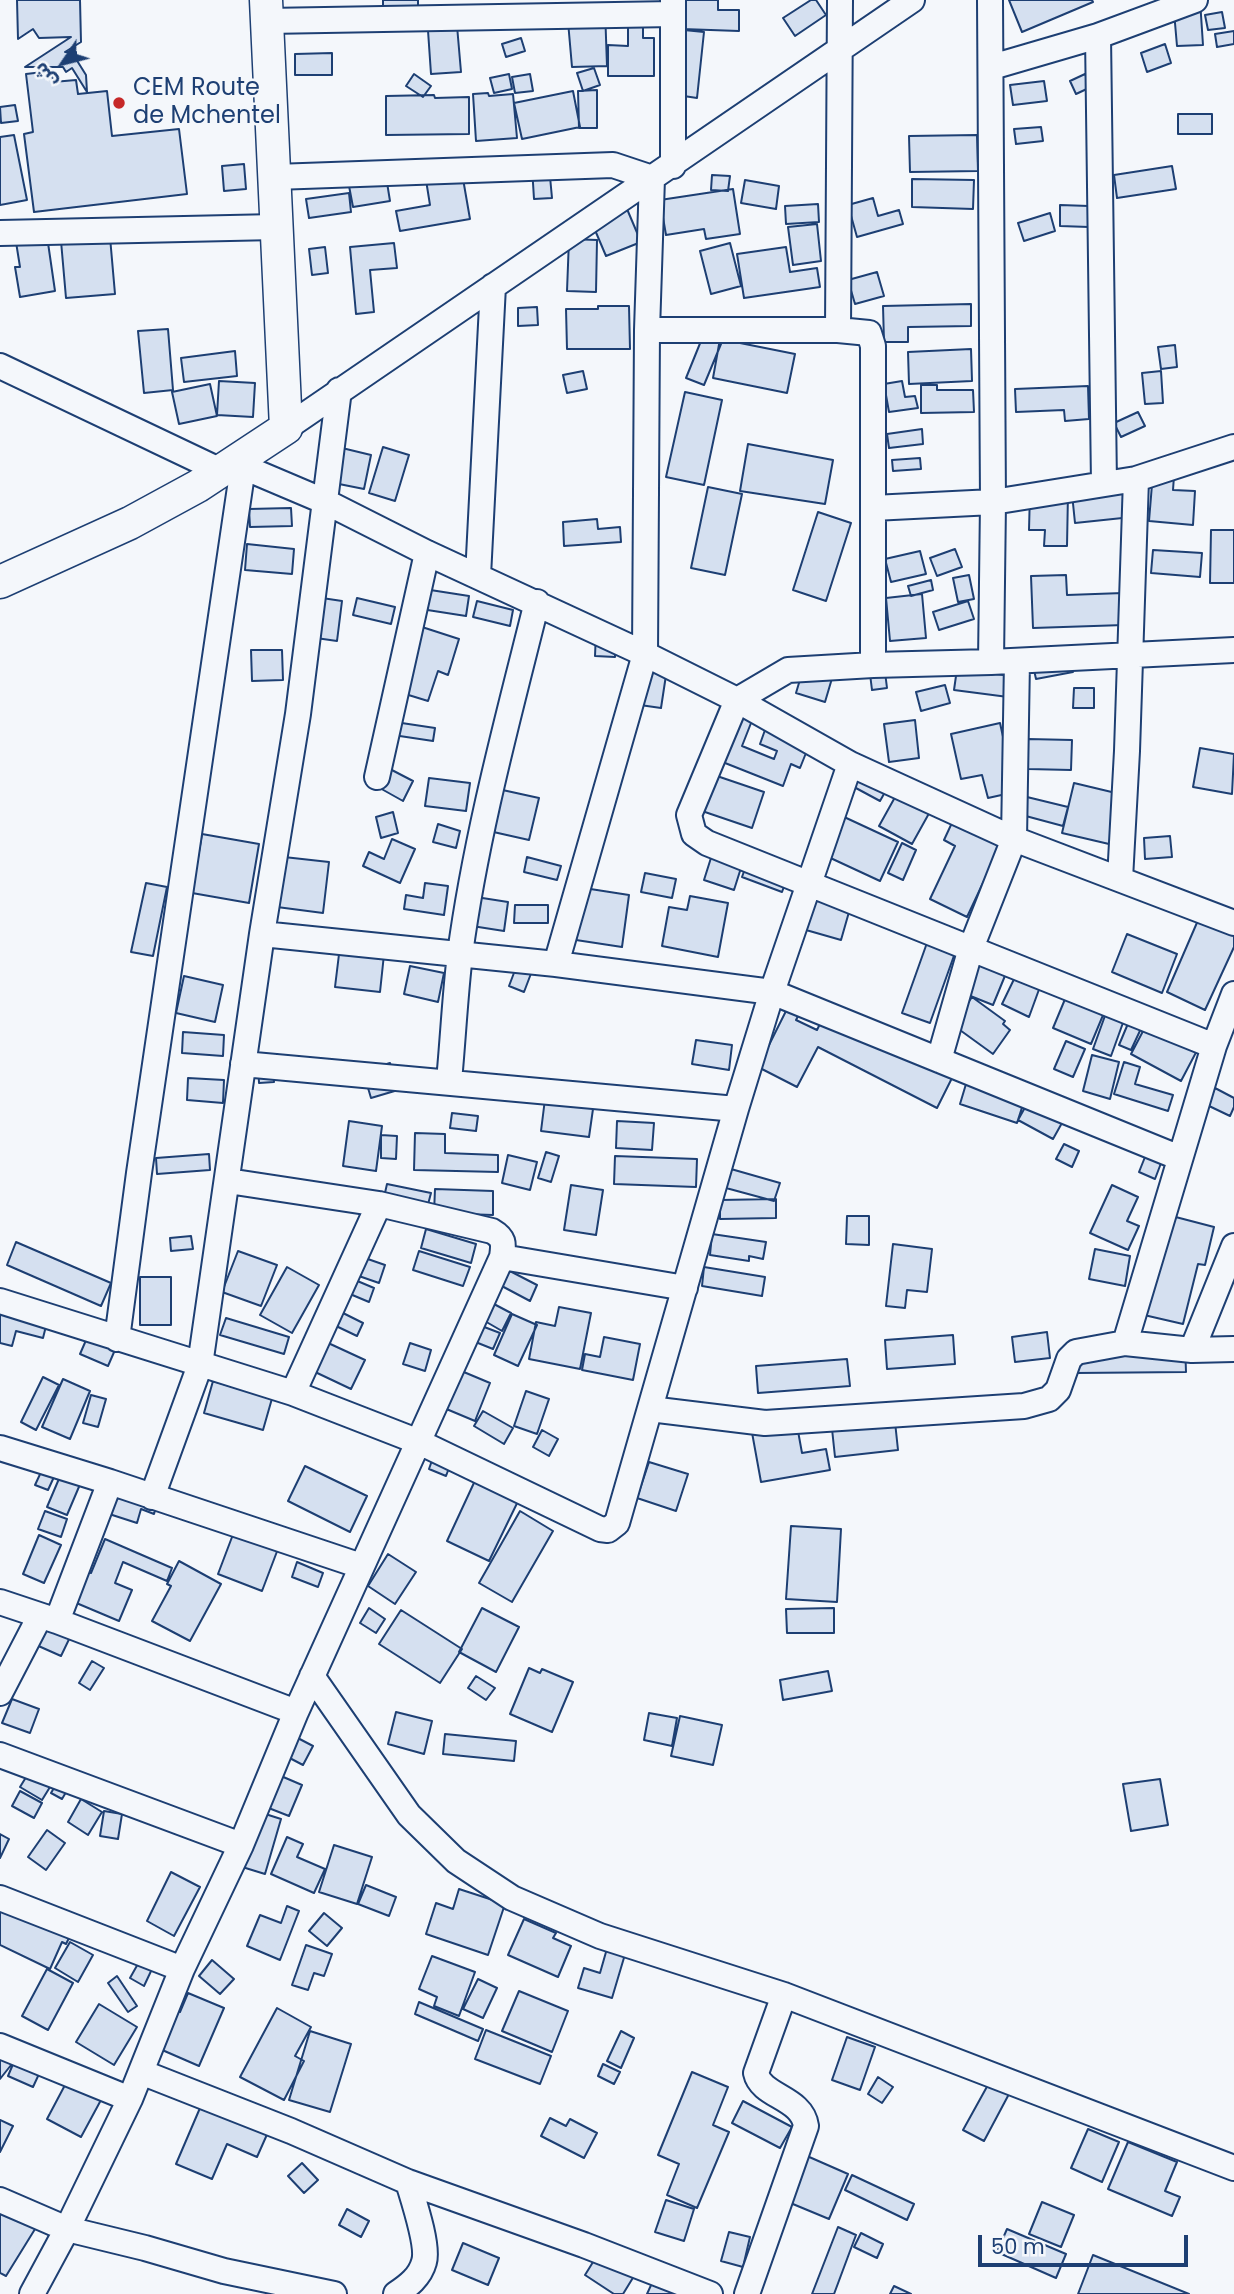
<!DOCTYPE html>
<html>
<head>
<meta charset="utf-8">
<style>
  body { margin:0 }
  #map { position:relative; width:1234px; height:2294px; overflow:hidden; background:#f4f7fb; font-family:Poppins,"Noto Sans Arabic",sans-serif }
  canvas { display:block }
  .north { position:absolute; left:28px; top:28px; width:70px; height:70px; -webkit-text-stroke:5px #f4f7fb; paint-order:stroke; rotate:235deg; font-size:19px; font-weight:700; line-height:28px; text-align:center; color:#1d3f73 }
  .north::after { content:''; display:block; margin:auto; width:24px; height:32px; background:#1d3f73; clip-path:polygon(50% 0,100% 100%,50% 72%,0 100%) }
  .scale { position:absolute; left:978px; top:2235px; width:210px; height:32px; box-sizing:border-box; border:4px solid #1d3f73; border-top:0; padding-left:9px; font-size:21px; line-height:24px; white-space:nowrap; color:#1d3f73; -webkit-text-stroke:5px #f4f7fb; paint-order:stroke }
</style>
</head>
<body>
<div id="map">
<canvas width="1234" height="2294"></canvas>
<div class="north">ش</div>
<div class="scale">50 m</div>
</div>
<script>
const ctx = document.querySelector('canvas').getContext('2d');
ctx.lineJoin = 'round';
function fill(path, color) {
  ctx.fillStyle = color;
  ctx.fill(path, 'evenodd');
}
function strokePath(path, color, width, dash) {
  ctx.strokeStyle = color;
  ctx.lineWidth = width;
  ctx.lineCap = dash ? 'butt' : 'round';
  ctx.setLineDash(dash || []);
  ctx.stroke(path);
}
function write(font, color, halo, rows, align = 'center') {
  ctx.font = font + ' Poppins,sans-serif';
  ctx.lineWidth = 5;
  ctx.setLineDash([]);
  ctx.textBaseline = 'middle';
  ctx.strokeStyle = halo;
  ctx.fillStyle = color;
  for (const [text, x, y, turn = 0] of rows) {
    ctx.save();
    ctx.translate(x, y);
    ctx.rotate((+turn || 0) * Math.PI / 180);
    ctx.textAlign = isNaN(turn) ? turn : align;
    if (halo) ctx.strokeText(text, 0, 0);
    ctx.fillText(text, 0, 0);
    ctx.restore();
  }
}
const building = new Path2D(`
  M17,0H80L81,42L65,52H76V59L86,75L87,92L72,68L66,72L63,67H25L71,37L39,38L33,29L18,39Z
  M383,0H418V11L383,10Z
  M683,0H718V10H739V31L682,29Z
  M811,0H816L826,15L795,36L783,18Z
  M1009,0H1092L1093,2L1022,32Z
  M1173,0H1200L1203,45L1177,46Z
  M605,9L607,66L572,67L567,10Z
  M1222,12L1225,28L1208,30L1205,15Z
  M456,14L461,72L431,74L427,16Z
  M628,21H643V38H654V76H608V45L628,46Z
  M684,30L704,32L697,98L677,95Z
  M1234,31V44L1217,47L1215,34Z
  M521,38L525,51L506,57L502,44Z
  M1165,44L1171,63L1147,72L1141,53Z
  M332,53V75H295V54Z
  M594,68L600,85L583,91L577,73Z
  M52,71L53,82L76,80L78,94L107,91L112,136L179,129L187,194L34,212L24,134L33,132L26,74Z
  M414,74L431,86L423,97L406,86Z
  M509,74L512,89L494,93L490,78Z
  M530,74L533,91L515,93L512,77Z
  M1085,74L1091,87L1076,94L1070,81Z
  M1044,81L1047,101L1013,105L1010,85Z
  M597,90V128H579L578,91Z
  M573,91L580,127L522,139L514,103Z
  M488,93L489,96L513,94L517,138L476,141L473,94Z
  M434,95L435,98L469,97V134L386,135V96Z
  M15,105L18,121L1,123L0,107Z
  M1178,114H1212V134H1178Z
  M1041,127L1043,141L1016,144L1014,129Z
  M14,135L27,200L0,205V137Z
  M977,135L978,171L910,172L909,136Z
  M244,164L246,189L224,191L222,166Z
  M384,164L390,201L353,207L346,170Z
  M549,166L552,198L534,199L532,167Z
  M1172,166L1176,189L1117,198L1114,175Z
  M462,173L470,219L400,231L396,211L430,205L426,180Z
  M712,175L730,176L728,191L711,190Z
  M912,179L974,180L973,209L912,207Z
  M745,180L779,186L776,209L741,203Z
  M733,189L740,234L706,239L704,229L666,235L660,200Z
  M349,193L351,212L309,218L306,199Z
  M873,198L878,216L899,210L903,224L857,237L848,205Z
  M818,204L819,222L786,224L785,206Z
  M1060,205L1089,206V227L1060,226Z
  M627,209L641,242L606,256L592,223Z
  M1050,213L1055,231L1024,241L1018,223Z
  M817,224L821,261L793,265L788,227Z
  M47,236L55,291L20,297L15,267H20L16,242Z
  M110,237L115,294L66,298L61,241Z
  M569,239L597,240L596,292L567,291Z
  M394,243L397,268L370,270L374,312L356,314L350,247Z
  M730,243L741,286L711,294L700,251Z
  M325,247L328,273L312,275L309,249Z
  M786,247L790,272L817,268L820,287L744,298L737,254Z
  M877,272L884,296L855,304L848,280Z
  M971,304V326L908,327V342H884L883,306Z
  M598,306H629L630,349H567L566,309H598Z
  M537,307L538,325L518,326V308Z
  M168,329L173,390L144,393L138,331Z
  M703,336L721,344L704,385L686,378Z
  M720,339L795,354L787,393L713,378Z
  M1175,345L1177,367L1161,369L1158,347Z
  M971,349L972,381L909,384L908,352Z
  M235,351L237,376L184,382L181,358Z
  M583,371L587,389L567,393L563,375Z
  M1161,371L1163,403L1145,404L1142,373Z
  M219,381L255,383L253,417L217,415Z
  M902,381L905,397L915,396L918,408L889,412L884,384Z
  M210,384L217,416L179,424L172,392Z
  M921,385H937V390H973L974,412L921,413Z
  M1088,386L1089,419L1065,421L1064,410L1016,412L1015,389Z
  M685,392L722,400L704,485L666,477Z
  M1138,412L1145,426L1121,437L1114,423Z
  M922,429L923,444L889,448L887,434Z
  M748,444L833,460L825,504L740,491Z
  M383,447L409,455L395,501L369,493Z
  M342,448L371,455L364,489L334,483Z
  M920,458L921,469L893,471L892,460Z
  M1154,460L1175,462L1173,490L1195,491L1193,525L1149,521Z
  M1127,477L1132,517L1075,523L1071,484Z
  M708,487L742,494L725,575L691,568Z
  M1030,492L1068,493L1067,546H1044L1045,530H1029Z
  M291,508L292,526L250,527L249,509Z
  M818,512L851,523L826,601L793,590Z
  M597,519L598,529L620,527L621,542L564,546L563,522Z
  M1211,530H1234V583H1210Z
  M247,544L294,549L292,574L245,570Z
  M955,549L962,567L937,576L930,558Z
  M1153,550L1202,553L1200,577L1151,573Z
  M920,551L926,574L891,582L885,559Z
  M969,575L974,599L958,602L953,578Z
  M1066,575L1067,595L1123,593L1124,625L1033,628L1031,576Z
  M931,580L933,590L911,596L908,586Z
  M424,589L469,596L466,616L421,609Z
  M922,594L926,638L890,641L886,598Z
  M322,598L342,601L337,641L316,638Z
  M357,598L395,607L391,624L353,615Z
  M477,601L513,610L510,626L473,617Z
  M968,601L974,619L939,630L933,612Z
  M422,627L459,639L448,675L438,671L428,701L402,693Z
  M596,632L616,634L615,657L595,656Z
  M251,650H282L283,680L252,681Z
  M1069,654L1073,672L1036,679L1032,661Z
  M646,659L668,662L661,708L640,705Z
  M804,666L833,675L825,702L796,693Z
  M957,669L1011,676L1008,697L954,690Z
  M885,672L887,688L872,690L870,674Z
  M945,685L950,703L921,711L916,692Z
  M1074,688H1094V708H1073Z
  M735,710L753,718L742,746L774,759L777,751L760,744L765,730L808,748L800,768L791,764L783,786L715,759Z
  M915,720L919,758L889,762L884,724Z
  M395,722L435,728L433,741L393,735Z
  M1000,723L1015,792L988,798L982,775L961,779L951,734Z
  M1028,739L1072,740L1071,770L1028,769Z
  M1200,748L1234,754L1232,794L1193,787Z
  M388,768L413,781L403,801L378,787Z
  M862,770L889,785L880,801L854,787Z
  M714,775L764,792L752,828L702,811Z
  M429,778L470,783L466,811L425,806Z
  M1074,783L1120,794L1109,844L1062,833Z
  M498,789L539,798L529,840L489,831Z
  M899,790L932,808L912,844L879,826Z
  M1027,797L1068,807L1063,826L1022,815Z
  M393,812L398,833L381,838L376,817Z
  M957,812L1006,834L967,917L930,899L955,846L944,840Z
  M842,816L898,842L880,881L824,855Z
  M438,824L460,831L456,848L433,842Z
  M202,834L259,844L249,903L192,893Z
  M1170,836L1172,857L1145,859L1144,838Z
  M392,839L415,849L400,883L363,866L369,852L384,859Z
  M716,842L746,852L734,890L704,880Z
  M902,843L916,850L903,880L888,873Z
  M750,855L790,870L782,892L742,877Z
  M284,857L329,862L323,913L277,907Z
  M527,857L561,866L557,880L524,872Z
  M645,873L676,879L672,898L641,892Z
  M146,883L167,887L153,956L131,952Z
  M425,883L448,886L444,915L404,909L406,895L423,898Z
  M818,887L853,898L841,940L806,930Z
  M584,888L629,895L622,947L576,940Z
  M690,896L728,903L718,957L662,946L669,907L687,910Z
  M476,897L508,902L504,931L472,926Z
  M515,905H548V923H514Z
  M1199,918L1234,934V947L1205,1010L1167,992Z
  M933,926L961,936L930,1023L902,1013Z
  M1127,934L1177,954L1162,993L1112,972Z
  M385,945L380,992L335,987L340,946Z
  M983,955L1009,966L993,1005L968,995Z
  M520,957L535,963L524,992L509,986Z
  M410,966L444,973L438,1002L404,994Z
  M1017,973L1041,984L1029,1017L1002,1004Z
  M184,976L223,985L215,1022L176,1013Z
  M1068,992L1106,1008L1091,1044L1053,1028Z
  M972,997L1005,1021L1003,1024L1010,1030L993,1054L953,1025Z
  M791,1001L803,1007L796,1020L817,1030L830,1003L957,1068L937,1108L818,1047L797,1087L758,1067Z
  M1106,1013L1124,1020L1111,1056L1093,1049Z
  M1132,1014L1145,1020L1131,1050L1119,1045Z
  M1152,1014L1202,1041L1181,1081L1131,1054Z
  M183,1032L224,1035L223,1056L182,1053Z
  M696,1040L732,1045L729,1070L692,1064Z
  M1066,1041L1085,1049L1073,1077L1054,1069Z
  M1092,1055L1119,1062L1110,1099L1083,1091Z
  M273,1061L274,1082L259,1083L258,1062Z
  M1124,1062L1140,1067L1135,1084L1173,1095L1168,1111L1114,1094Z
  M390,1063L398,1090L371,1098L363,1071Z
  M969,1074L1027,1092L1017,1123L960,1104Z
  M188,1078L224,1080L223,1103L187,1100Z
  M547,1083L596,1088L589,1137L541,1131Z
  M1215,1088L1234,1098V1107L1230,1116L1207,1105Z
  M1032,1095L1067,1114L1053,1139L1018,1120Z
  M452,1113L478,1116L476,1131L450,1128Z
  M349,1121L382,1126L376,1171L343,1166Z
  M617,1121L654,1123L652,1150L616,1148Z
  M415,1133L445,1134V1153L498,1155V1172L414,1170Z
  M381,1135L397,1136L396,1159L381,1158Z
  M1064,1144L1079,1151L1072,1167L1056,1159Z
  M1166,1150L1155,1179L1139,1172L1145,1157Z
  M546,1152L559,1156L551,1182L538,1178Z
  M209,1154L210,1170L157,1174L156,1158Z
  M508,1155L537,1162L530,1190L502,1183Z
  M615,1156L697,1159L696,1187L614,1184Z
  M731,1169L780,1183L774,1201L726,1188Z
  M387,1184L431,1193L425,1216L382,1206Z
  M571,1185L603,1190L596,1235L564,1230Z
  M1112,1185L1138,1197L1127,1221L1139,1226L1128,1250L1090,1233Z
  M435,1189L493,1191V1215L434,1213Z
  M776,1199V1218L720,1219V1200Z
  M1168,1215L1214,1227L1205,1265L1198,1264L1183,1324L1144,1315Z
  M847,1216H869V1245L846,1244Z
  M426,1229L476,1244L471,1263L421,1248Z
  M712,1234L766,1242L763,1259L749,1256V1261L710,1255Z
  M191,1236L193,1249L171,1251L170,1238Z
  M16,1242L111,1283L101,1306L7,1265Z
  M893,1244L932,1249L927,1292L907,1290L905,1308L886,1306Z
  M1095,1249L1130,1256L1125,1286L1089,1279Z
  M238,1251L277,1265L261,1306L222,1292Z
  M419,1251L470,1267L463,1286L413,1270Z
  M362,1257L385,1265L379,1283L356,1275Z
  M287,1267L319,1285L292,1333L260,1315Z
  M704,1267L765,1277L762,1296L702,1286Z
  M506,1269L537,1285L530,1301L498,1284Z
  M140,1277H171V1325H140Z
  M355,1280L374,1288L369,1302L350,1294Z
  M492,1303L511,1313L502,1331L483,1320Z
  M559,1307L591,1313L580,1369L529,1359L536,1322L555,1326Z
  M0,1310L47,1322L43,1338L16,1331L12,1346L0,1343Z
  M341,1312L363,1323L357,1336L334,1325Z
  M512,1314L537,1325L518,1366L494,1355Z
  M226,1318L289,1337L284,1354L220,1335Z
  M479,1325L500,1333L493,1349L473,1341Z
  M90,1331L118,1343L108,1366L80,1354Z
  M1047,1332L1050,1358L1015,1362L1012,1337Z
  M953,1335L955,1364L887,1369L885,1340Z
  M604,1337L640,1344L633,1380L582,1370L585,1354L600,1357Z
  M326,1342L365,1360L351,1389L313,1371Z
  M1185,1342L1186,1372L1076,1373L1075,1343Z
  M410,1343L431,1350L425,1371L403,1364Z
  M847,1359L850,1386L758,1393L756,1366Z
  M459,1370L490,1383L475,1421L444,1408Z
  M43,1377L59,1385L36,1430L21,1422Z
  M63,1379L90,1391L70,1439L42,1427Z
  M213,1381L243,1390L244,1387L273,1395L263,1430L204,1413Z
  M526,1391L549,1399L537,1434L514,1426Z
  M91,1395L106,1399L98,1427L83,1423Z
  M893,1403L898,1450L835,1457L830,1410Z
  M483,1411L513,1428L504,1444L474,1426Z
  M796,1420L802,1453L826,1449L830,1470L761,1482L751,1427Z
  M542,1430L558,1439L549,1456L533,1447Z
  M437,1446L455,1452L446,1476L429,1469Z
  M649,1462L688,1474L676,1511L637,1498Z
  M59,1466L48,1490L35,1485L42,1470Z
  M305,1466L367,1496L350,1532L288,1501Z
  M64,1467L84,1475L67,1515L47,1507Z
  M479,1472L522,1493L489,1561L447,1541Z
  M113,1479L160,1494L154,1514L141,1509L137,1523L103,1512Z
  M45,1511L67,1519L61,1537L38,1529Z
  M520,1511L553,1531L512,1602L479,1583Z
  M240,1516L284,1533L262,1591L218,1574Z
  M791,1526L841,1529L837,1602L786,1599Z
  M39,1535L61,1545L44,1583L23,1574Z
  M105,1539L172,1568L167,1581L123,1562L115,1583L132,1590L119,1621L74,1602L87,1571L91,1573Z
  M388,1554L416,1572L395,1604L368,1586Z
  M179,1561L221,1584L190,1641L152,1621L171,1586L167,1584Z
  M297,1562L323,1573L318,1587L292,1577Z
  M369,1608L385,1619L376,1633L360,1623Z
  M482,1608L519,1627L496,1672L459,1652Z
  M834,1608V1633H787L786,1609Z
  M401,1610L462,1649L440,1683L379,1644Z
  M38,1614L73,1631L61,1656L25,1640Z
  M92,1661L104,1668L90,1690L79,1683Z
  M529,1668L540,1673L542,1669L573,1682L552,1732L510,1714Z
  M828,1671L832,1691L783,1700L780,1680Z
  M476,1676L495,1688L486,1700L468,1688Z
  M12,1699L39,1709L30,1733L2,1723Z
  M396,1712L432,1721L424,1754L388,1744Z
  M649,1713L677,1718L672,1746L644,1740Z
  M680,1716L722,1725L713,1765L671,1756Z
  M445,1734L516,1741L514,1761L443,1754Z
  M292,1735L313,1746L303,1765L282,1754Z
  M36,1761L58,1774L42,1800L20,1787Z
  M64,1771L75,1777L62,1799L51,1793Z
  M274,1773L302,1785L289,1816L261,1805Z
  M1160,1779L1168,1825L1131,1831L1123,1784Z
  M20,1791L42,1803L34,1818L12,1806Z
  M81,1799L102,1812L88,1835L68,1822Z
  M104,1811L122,1814L118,1839L100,1836Z
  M256,1811L281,1819L265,1874L239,1866Z
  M47,1830L65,1843L46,1870L28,1857Z
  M0,1834L9,1839L0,1858Z
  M287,1837L303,1844L297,1857L325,1869L314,1893L271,1874Z
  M334,1845L372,1857L357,1904L319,1892Z
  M171,1872L200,1887L174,1936L147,1921Z
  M366,1885L396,1897L389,1916L358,1904Z
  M459,1889L505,1904L488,1955L426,1934L436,1903L453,1909Z
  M0,1901L76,1924L66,1944L62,1942L50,1969L0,1945Z
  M287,1906L299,1911L280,1960L247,1946L260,1915L281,1923Z
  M324,1913L342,1928L327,1946L309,1931Z
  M524,1919L556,1933L553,1938L571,1946L558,1977L508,1955Z
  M70,1942L93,1955L78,1982L55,1968Z
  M306,1945L332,1954L324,1976L314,1973L308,1990L292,1985Z
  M608,1945L626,1951L612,1998L578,1988L584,1968L600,1973Z
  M432,1956L475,1972L459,2016L434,2006L437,1997L419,1989Z
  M212,1960L234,1979L220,1994L199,1976Z
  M139,1962L152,1969L144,1986L130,1978Z
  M47,1969L73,1983L48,2030L22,2016Z
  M117,1976L137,2006L128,2012L108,1983Z
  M478,1979L497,1988L483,2018L463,2009Z
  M519,1991L568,2011L552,2052L502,2031Z
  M188,1993L224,2008L199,2066L153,2046L169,2008L180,2012Z
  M419,2002L483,2029L478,2041L415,2014Z
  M99,2004L137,2027L114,2065L76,2042Z
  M277,2008L311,2027L295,2056L304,2061L284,2100L240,2077Z
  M486,2030L551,2056L540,2084L475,2059Z
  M310,2031L351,2044L330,2112L289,2100Z
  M621,2031L634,2038L621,2068L607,2061Z
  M847,2037L875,2047L860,2090L832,2080Z
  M0,2039L19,2055L0,2079Z
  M19,2050L45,2061L33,2087L8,2076Z
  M603,2064L620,2072L614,2084L598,2076Z
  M74,2068L108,2087L81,2137L47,2119Z
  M692,2072L728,2087L713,2125L729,2132L697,2208L667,2195L679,2164L658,2155Z
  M878,2077L893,2087L882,2103L868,2094Z
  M989,2083L1009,2094L984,2141L963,2130Z
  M203,2101L269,2130L257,2157L227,2144L212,2179L176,2164Z
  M743,2101L792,2127L780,2148L732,2123Z
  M550,2118L566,2126L570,2119L597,2133L584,2158L541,2136Z
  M0,2120L13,2126L0,2152Z
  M1088,2129L1119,2142L1102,2182L1071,2168Z
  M1128,2142L1177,2162L1165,2191L1180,2197L1172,2216L1108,2189Z
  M807,2156L848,2174L829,2219L788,2202Z
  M302,2163L318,2180L304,2193L288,2176Z
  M852,2175L914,2204L907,2220L845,2190Z
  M0,2196L40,2221L6,2276L0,2273Z
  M666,2200L694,2209L684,2241L655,2232Z
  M1042,2202L1074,2215L1061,2247L1029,2234Z
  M347,2209L369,2221L361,2237L339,2225Z
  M838,2227L856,2235L834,2294H812Z
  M1007,2229L1066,2254L1056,2278L997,2252Z
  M729,2232L750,2237L743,2267L721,2261Z
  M861,2233L883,2244L877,2258L854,2247Z
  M606,2241L642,2263L623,2294H614L585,2275Z
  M463,2243L499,2258L488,2285L452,2270Z
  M1093,2255L1189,2294H1078Z
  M658,2270L685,2294H647Z
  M894,2286L911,2294H890Z`);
fill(building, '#d5e0f0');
strokePath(building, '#1d3f73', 2);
const minor = new Path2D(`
  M990,0L993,502L991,662
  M267,21L673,14
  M1098,36L1104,484
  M992,67L1098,36L1195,0
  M673,166V1
  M275,177L613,165L652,178L647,330L645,654L556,964
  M0,233L276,227
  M647,330H838L869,333L873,346V665
  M838,330L840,0
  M0,366L221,471
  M286,428L912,0
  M234,463L326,502L427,553L645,654L737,700L850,764L1014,839L1234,923
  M873,508L993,502L1136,479L1234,447
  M478,576L493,286
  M377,777L427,553
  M1120,879L1127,751L1136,479
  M262,934L556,964L772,992L1180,1158
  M1214,1046L707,843L694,834L689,815L737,700L788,670L873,665L991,662L1234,650
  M939,1060L971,948L1014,839L1017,661
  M243,1064L736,1109
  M449,1081C453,1039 455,996 460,954C476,835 508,718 537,602
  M502,1257L685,1288
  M0,1301L293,1393L419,1442L600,1529L608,1530L617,1523L736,1109L772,992L850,764
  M117,1339L139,1173L243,467
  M1125,1343L1214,1046L1234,994
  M1192,1350L1234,1246
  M293,1393L379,1204
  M650,1409L765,1423L1024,1406L1049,1399L1058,1390L1069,1359L1076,1352L1125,1343L1192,1350L1234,1349
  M0,1448L110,1482L361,1566
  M152,1497L200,1365L262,934L298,714L339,390
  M0,1602L57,1621L296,1712
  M57,1621L110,1482
  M312,1676L409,1815L456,1861L512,1898L600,1936L784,1995L1234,2168
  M0,1693L40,1616
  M0,1755L241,1845
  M0,1898L182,1969
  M0,2046L130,2099
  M141,2072L291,2131L408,2182L584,2245L710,2294
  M0,2200L67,2229L145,2248L224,2271L334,2294
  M32,2294L67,2229L130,2099L182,1969L241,1845L296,1712L502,1257C504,1243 504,1238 492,1231L379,1204L228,1181
  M396,2294C408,2286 420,2277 424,2262C429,2246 413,2199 408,2182
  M747,2294L806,2126C802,2097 761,2097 756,2073L784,1995`);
const tertiary = new Path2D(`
  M0,582L130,523L198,486L286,428L266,0`);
strokePath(minor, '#1d3f73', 28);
strokePath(tertiary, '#1d3f73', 35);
strokePath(minor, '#f4f7fb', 24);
strokePath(tertiary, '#f4f7fb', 32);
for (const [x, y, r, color] of [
  [119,103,7,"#c62828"]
]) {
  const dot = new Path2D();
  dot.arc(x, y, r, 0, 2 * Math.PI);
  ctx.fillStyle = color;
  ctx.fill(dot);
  strokePath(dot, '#f4f7fb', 2.5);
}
write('24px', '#1d3f73', '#f4f7fb', [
  ["CEM Route",133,89],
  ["de Mchentel",133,117]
], 'left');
</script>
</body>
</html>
